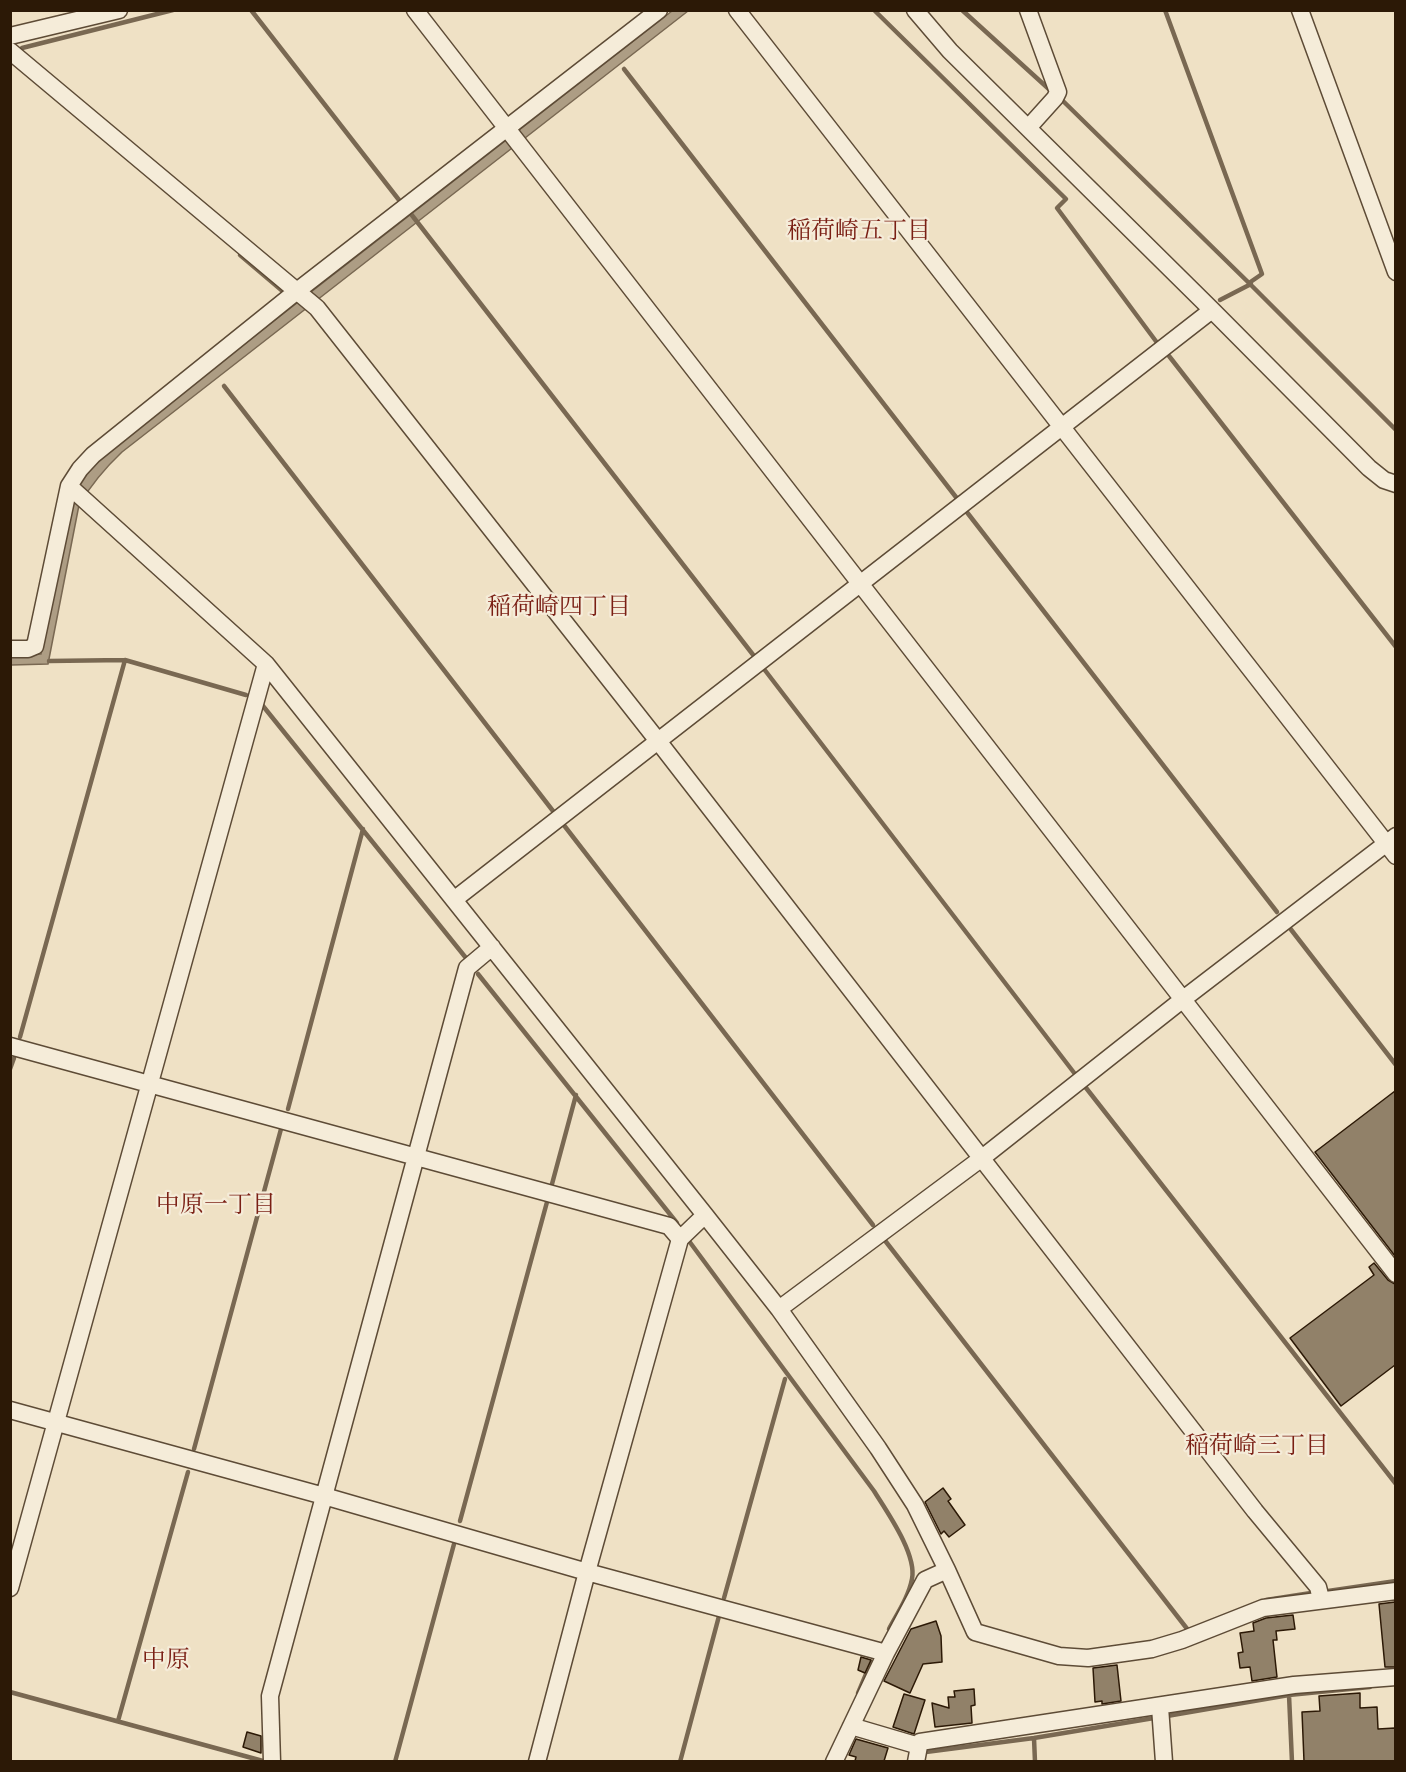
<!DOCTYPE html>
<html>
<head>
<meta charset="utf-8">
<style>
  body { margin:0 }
  #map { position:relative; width:1406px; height:1772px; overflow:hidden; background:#efe1c5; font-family:"Libre Bodoni",serif }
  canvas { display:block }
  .frame { position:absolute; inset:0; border:12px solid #2c1906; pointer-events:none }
</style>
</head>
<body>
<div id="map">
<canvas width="1406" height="1772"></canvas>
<div class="frame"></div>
</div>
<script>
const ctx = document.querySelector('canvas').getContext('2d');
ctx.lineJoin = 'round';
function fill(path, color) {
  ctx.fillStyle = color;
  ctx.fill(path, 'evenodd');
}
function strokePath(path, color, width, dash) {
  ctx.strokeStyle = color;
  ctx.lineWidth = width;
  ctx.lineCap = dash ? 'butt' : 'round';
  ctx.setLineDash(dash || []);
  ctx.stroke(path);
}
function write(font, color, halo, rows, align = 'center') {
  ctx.font = font + ' "Libre Bodoni","Noto Serif JP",serif';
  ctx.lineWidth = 4.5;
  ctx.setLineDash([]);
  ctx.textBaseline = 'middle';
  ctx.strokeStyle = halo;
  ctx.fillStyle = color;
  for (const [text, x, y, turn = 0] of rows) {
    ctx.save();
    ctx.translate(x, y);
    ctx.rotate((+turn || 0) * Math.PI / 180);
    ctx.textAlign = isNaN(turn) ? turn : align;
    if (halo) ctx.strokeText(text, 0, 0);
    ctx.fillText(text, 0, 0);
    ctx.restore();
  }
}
const water = new Path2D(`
  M672,11H688L122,452C105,468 91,485 79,505L48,664L11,665L10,655L41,654L71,497L81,479L117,443Z`);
fill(water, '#ad9d84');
strokePath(water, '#796852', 1.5);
strokePath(new Path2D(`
  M251,10L399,200
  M874,10L1066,199L1057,208L1158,344
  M962,10L1051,91
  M1165,10L1262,274L1249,283
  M22,48L173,10
  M624,69L959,501
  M1063,101L1249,283L1396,430
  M411,214L754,656
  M240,255L286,294
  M1220,300L1251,284
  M1169,356L1396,647
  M224,386L553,811
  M966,511L1277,912
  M49,661L125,660L246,695
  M764,669L1075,1074
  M263,706L466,958
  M563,824L873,1225
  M1289,927L1396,1065
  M478,974L677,1223
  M20,1037L125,660
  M10,1069L14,1058
  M1083,1084L1396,1484
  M288,1109L363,829
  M552,1184L576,1095
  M883,1238L1188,1630
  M689,1241L874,1491C887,1512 917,1554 912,1579C909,1596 897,1614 889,1629
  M194,1449L281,1129
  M460,1521L547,1202
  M1328,1591L1396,1581
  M724,1598L785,1379
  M1266,1600L1311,1593
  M10,1692L263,1761
  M858,1693L871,1662
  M1289,1695L1292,1762
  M1167,1716L1289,1695L1370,1687
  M118,1721L188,1472
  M1034,1738L1035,1762
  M926,1752L1034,1738L1154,1718
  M395,1762L454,1544
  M680,1762L719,1616`), '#796852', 4.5);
const building = new Path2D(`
  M1395,1091V1256L1315,1152Z
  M1374,1263L1388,1280L1395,1284V1365L1341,1406L1290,1338L1374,1275L1369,1267Z
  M943,1488L951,1499L948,1501L965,1525L949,1537L944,1531L941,1534L925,1502Z
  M1395,1602V1667H1385L1379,1604Z
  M1293,1615L1295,1629L1276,1631L1277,1640H1273L1277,1677L1252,1681L1250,1667L1240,1668L1238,1653L1243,1652L1240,1633L1254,1631L1253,1623L1266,1618Z
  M936,1621L941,1636L942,1662L923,1664L910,1693L884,1681L911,1629Z
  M861,1657L871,1660L865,1673L858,1670Z
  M1117,1665L1121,1701L1102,1704V1701L1095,1702L1093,1668Z
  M974,1689L975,1705L971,1706L972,1723L935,1727L932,1703L949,1708L948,1697H955L954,1691Z
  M1360,1693V1708L1377,1707L1378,1729L1395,1728V1761H1304L1302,1712L1320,1711L1319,1696Z
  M904,1694L925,1700L914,1734L893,1727Z
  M247,1732L261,1736V1753L243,1747Z
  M856,1739L888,1748L884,1761H855L856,1757L849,1755Z`);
fill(building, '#918169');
strokePath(building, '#2c1906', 1.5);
const minor = new Path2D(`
  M415,10L1396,1274
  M737,10L1396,856
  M915,10L950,51L1212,310L1369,468L1384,480L1396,484
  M1300,10L1396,272
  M10,36L119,10
  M10,51L317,308L658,741L1255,1511L1318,1587L1321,1599
  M1028,128L1055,98L1058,92L1028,10
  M69,486L266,664L705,1215L779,1309L878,1448L915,1505L947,1570L975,1632L1059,1656L1088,1658L1152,1649L1182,1640L1263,1608L1396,1591
  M10,649H28L35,646L69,486L80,469L93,455L297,291L659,10
  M455,899L1212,310
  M10,1046L669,1226L680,1239
  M779,1309L982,1158L1182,1000L1396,836
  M10,1410L324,1496L587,1572L886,1653
  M10,1588L266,664
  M1160,1707L1164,1762
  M851,1726L919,1746L920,1742L1294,1685L1396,1677
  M272,1762L270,1696L467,968L492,947
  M537,1762L587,1572L680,1239L705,1215
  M834,1762L886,1653L925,1580L947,1570
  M916,1762L919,1746`);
strokePath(minor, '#5d4b36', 19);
strokePath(minor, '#f5ecd9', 16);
write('24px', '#7a1f14', '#f5ecd9', [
  ["稲荷崎五丁目",859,232],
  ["稲荷崎四丁目",559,608],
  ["中原一丁目",216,1206],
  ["稲荷崎三丁目",1257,1447],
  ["中原",166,1661]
]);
</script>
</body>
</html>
